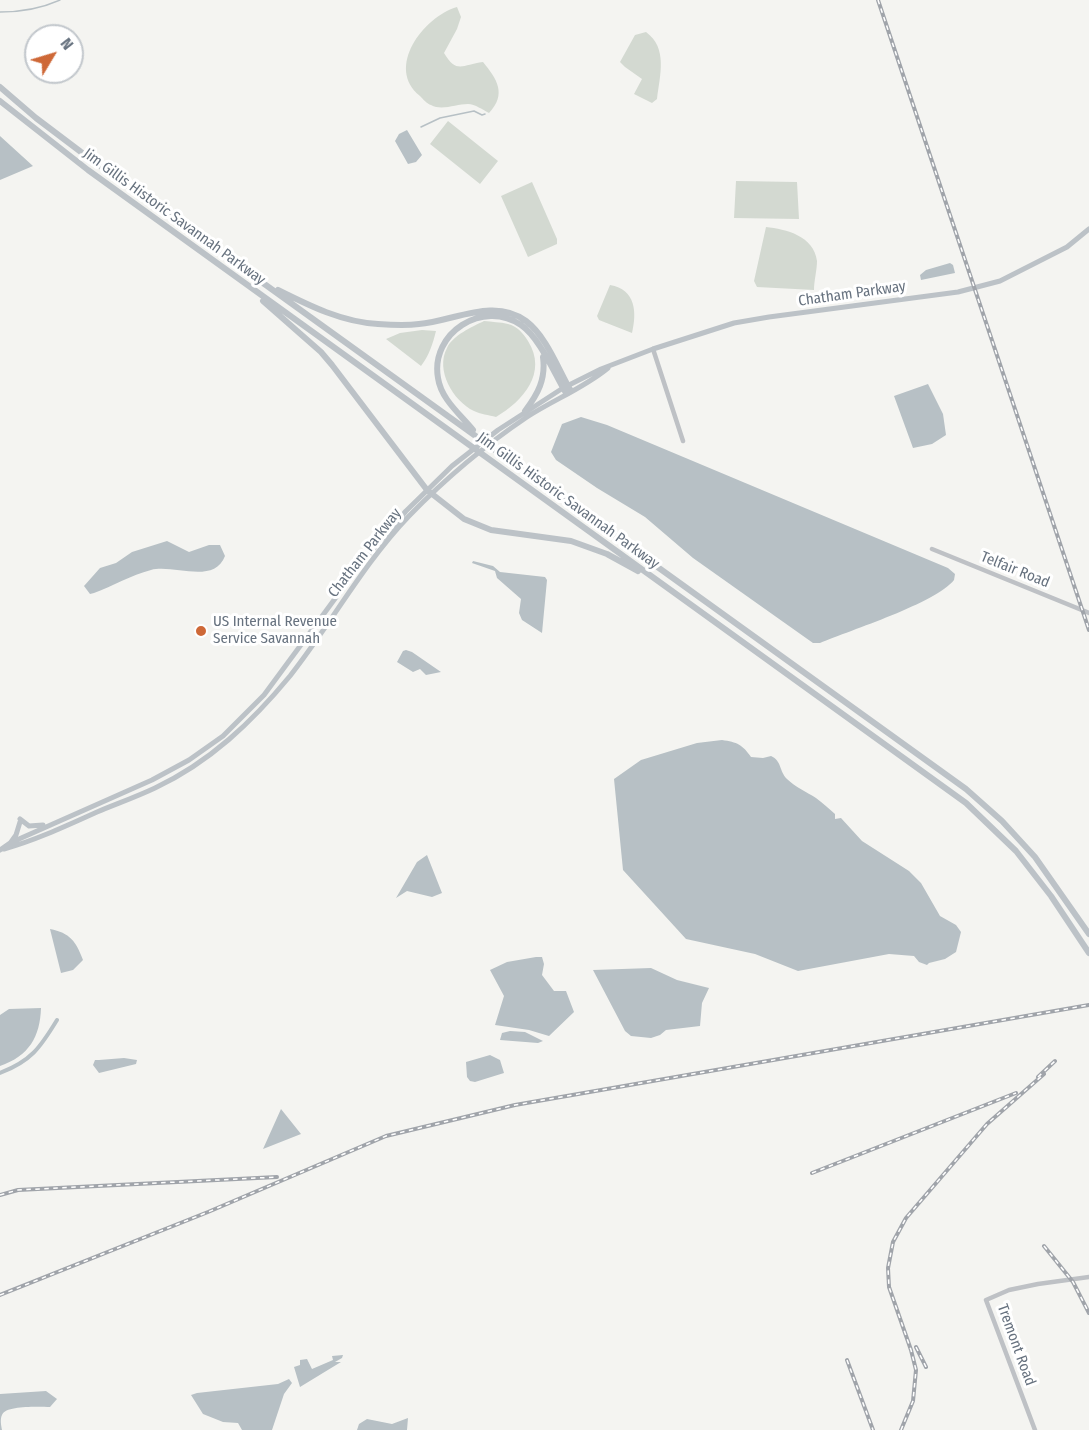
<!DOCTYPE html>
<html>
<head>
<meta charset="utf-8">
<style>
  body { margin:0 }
  #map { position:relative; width:1089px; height:1430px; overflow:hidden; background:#f4f4f1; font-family:"Fira Sans Condensed",sans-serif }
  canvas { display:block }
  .north { position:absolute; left:24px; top:24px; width:60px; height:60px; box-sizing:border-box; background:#fff; border:2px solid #c2c7cc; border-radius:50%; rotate:52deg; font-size:16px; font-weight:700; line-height:24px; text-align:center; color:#67727f }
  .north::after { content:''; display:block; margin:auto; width:21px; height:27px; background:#ce6837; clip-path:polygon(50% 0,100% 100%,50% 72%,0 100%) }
</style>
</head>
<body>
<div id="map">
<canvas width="1089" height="1430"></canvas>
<div class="north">N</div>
</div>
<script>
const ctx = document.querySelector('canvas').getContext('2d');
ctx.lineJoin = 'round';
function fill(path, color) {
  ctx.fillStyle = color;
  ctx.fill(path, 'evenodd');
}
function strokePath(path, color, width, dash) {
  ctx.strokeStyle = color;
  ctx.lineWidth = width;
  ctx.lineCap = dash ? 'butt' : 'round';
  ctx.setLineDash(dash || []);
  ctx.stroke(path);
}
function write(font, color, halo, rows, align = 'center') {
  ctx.font = font + ' "Fira Sans Condensed",sans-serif';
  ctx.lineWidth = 6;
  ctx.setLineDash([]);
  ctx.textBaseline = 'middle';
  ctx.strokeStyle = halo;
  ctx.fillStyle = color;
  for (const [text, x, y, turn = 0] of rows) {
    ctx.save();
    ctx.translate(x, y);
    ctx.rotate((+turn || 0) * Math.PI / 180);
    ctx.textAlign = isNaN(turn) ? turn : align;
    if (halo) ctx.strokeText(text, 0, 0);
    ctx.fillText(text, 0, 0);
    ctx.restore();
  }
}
fill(new Path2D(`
  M457,7L461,17L457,29L444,53C457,75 463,64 483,62C497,79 507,94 489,113C483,110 475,104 468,104C456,104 442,111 431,105C427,104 423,99 420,96C385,68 423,17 457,7Z
  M646,32C668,48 660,75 657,99L652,103L634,94L642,79L625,67L620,62L635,35Z
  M448,121L498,161L480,184L430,144Z
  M736,181L797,182L799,219L734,218Z
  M532,182L557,239V244L528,257L501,196Z
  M766,227C786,229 814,236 817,261C817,270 814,281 814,290L757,287L754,281Z
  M610,285C636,289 637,313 632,333L599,320L597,316Z
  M484,321C492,322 500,322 508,324C517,326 523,333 528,341C548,373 523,401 496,417C489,415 480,414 474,411C453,401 435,370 447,348C453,335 472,327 484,321Z
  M422,330L436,331C433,343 429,356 421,366L386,339L400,333Z`), '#d3d9d1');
fill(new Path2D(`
  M407,130L422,155L416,162L408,164L395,141L399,134Z
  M0,136L33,166L0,180Z
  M950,263L953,265L955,273L921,280L920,275L926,270Z
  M928,384L943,414L946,435L932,444L913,448L894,396Z
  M581,417L607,425L948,568L955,574L954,580C936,603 851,630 820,643H813L693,558L645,517L597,488L556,460L551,452L562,424Z
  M167,541L189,552L209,545H220L225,556C214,585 174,564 151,570C131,575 113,586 94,593L90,594L84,586L100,568L116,563L132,552Z
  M473,561L493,566L500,572L545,577L547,580L542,633L522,620L519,613L521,599L497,578L495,571L472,563Z
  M406,650L412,652L441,672L426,675L420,669L413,672L397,662L403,651Z
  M722,740C737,742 743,745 751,757L763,758L771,756C782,761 779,771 787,779C795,787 807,792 816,798C823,803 829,809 835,814V819L841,818L862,841L909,871L921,883L940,916L956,925L961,932L956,952L945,959L929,963L927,965L919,962L914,956L889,954L798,971L755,954L686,939L623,870L614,779L641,760L697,743Z
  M427,855L442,893L432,897L407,891L396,898L417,862Z
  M50,929C70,933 76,941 83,960L73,970L61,973Z
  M536,957H542L544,964L542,975L554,991H566L574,1012L549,1036L529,1030L495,1025L504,996L490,970L507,962Z
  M651,968L677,980L709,988L702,1003L700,1026L666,1030L660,1035L651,1038L631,1036L625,1031L593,970Z
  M41,1008C40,1037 29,1056 0,1066V1015L9,1009Z
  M510,1031L525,1032L543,1041L538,1043L500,1040L502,1033Z
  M490,1055L500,1060L504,1073L475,1082L470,1081L467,1077L466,1062Z
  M124,1058L137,1060L136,1064L99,1073L93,1065L95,1060H99Z
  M281,1109L301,1134L263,1149Z
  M343,1355L342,1358L335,1362H341L300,1387L294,1367L300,1365V1360L307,1359L312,1369L333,1360L332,1356Z
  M289,1379L292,1383L284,1394L272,1430H242L238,1423L223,1422L203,1414L191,1395L197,1393L278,1384Z
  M46,1391L57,1399L50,1407C39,1407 6,1405 2,1415C0,1419 1,1425 2,1430H0V1394Z
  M408,1418L407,1430H357L359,1424L367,1419L392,1424Z`), '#b7c0c5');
strokePath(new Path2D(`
  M0,12C22,12 40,9 60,0
  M421,127L440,118L474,111L482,115L485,114`), '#b7c0c5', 1.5);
strokePath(new Path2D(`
  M0,1073C31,1061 40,1048 57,1020`), '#b7c0c5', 4);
strokePath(new Path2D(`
  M653,349L683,441
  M932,549L1089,613
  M1035,1430L986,1300L1009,1290L1038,1284L1089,1277`), '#bec1c5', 4.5);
strokePath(new Path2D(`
  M20,819L29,826L43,825
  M11,842L16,835L20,822
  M4,849C36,840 66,826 97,812C116,804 136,797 155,788C210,762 252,722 290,676C331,624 363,564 409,516C445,479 484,446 527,417C553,400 584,388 608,368
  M0,850L10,843L152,780L189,760L223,736L264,695L362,562L406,511L452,466L498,430L563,388L601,369L653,349L734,323L769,317L958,292L1000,281L1067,247L1089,229`), '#bcc2c7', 5);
strokePath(new Path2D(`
  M0,87L36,118L81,152L966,789L1002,821L1035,857L1089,934
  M0,101L88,170L966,803L1016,851L1051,896L1089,953
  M278,290C310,306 342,322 378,324C391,325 405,326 419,324C454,321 494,297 526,321C547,337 558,369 571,391
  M263,301L321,352L332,365L427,490L464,519L491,530L571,541L607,554L638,571
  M525,411C538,394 546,379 543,357
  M473,430C460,414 441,399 438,378C430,333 483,299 521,325C540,338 554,373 566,393`), '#bcc2c7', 6);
const rail = new Path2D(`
  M878,0L1089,630
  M1038,1077L1055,1061
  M812,1173L1016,1093
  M0,1195L18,1190L277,1177
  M1044,1246L1073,1282L1089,1313
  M0,1295L208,1212L386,1136L515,1105L1089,1005
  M916,1347L926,1367
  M847,1360L873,1430
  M901,1430L913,1401L916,1370L911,1350L889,1287L888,1268L893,1242L906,1218L987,1124L1044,1074`);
strokePath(rail, '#a0a4aa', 4);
strokePath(rail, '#fff', 1.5, [4.5]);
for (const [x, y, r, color] of [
  [201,631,6,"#ce6837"]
]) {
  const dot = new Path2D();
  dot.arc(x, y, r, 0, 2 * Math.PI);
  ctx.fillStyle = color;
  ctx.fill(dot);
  strokePath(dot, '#fff', 2);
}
write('15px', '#67727f', '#fff', [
  ["Jim Gillis Historic Savannah Parkway",174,217,36],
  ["Chatham Parkway",852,294,-8],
  ["Jim Gillis Historic Savannah Parkway",568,501,36],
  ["Chatham Parkway",365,553,-52],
  ["Telfair Road",1015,570,22],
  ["Tremont Road",1016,1345,70]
]);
write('15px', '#67727f', '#fff', [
  ["US Internal Revenue",213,622],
  ["Service Savannah",213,639]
], 'left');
</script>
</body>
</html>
